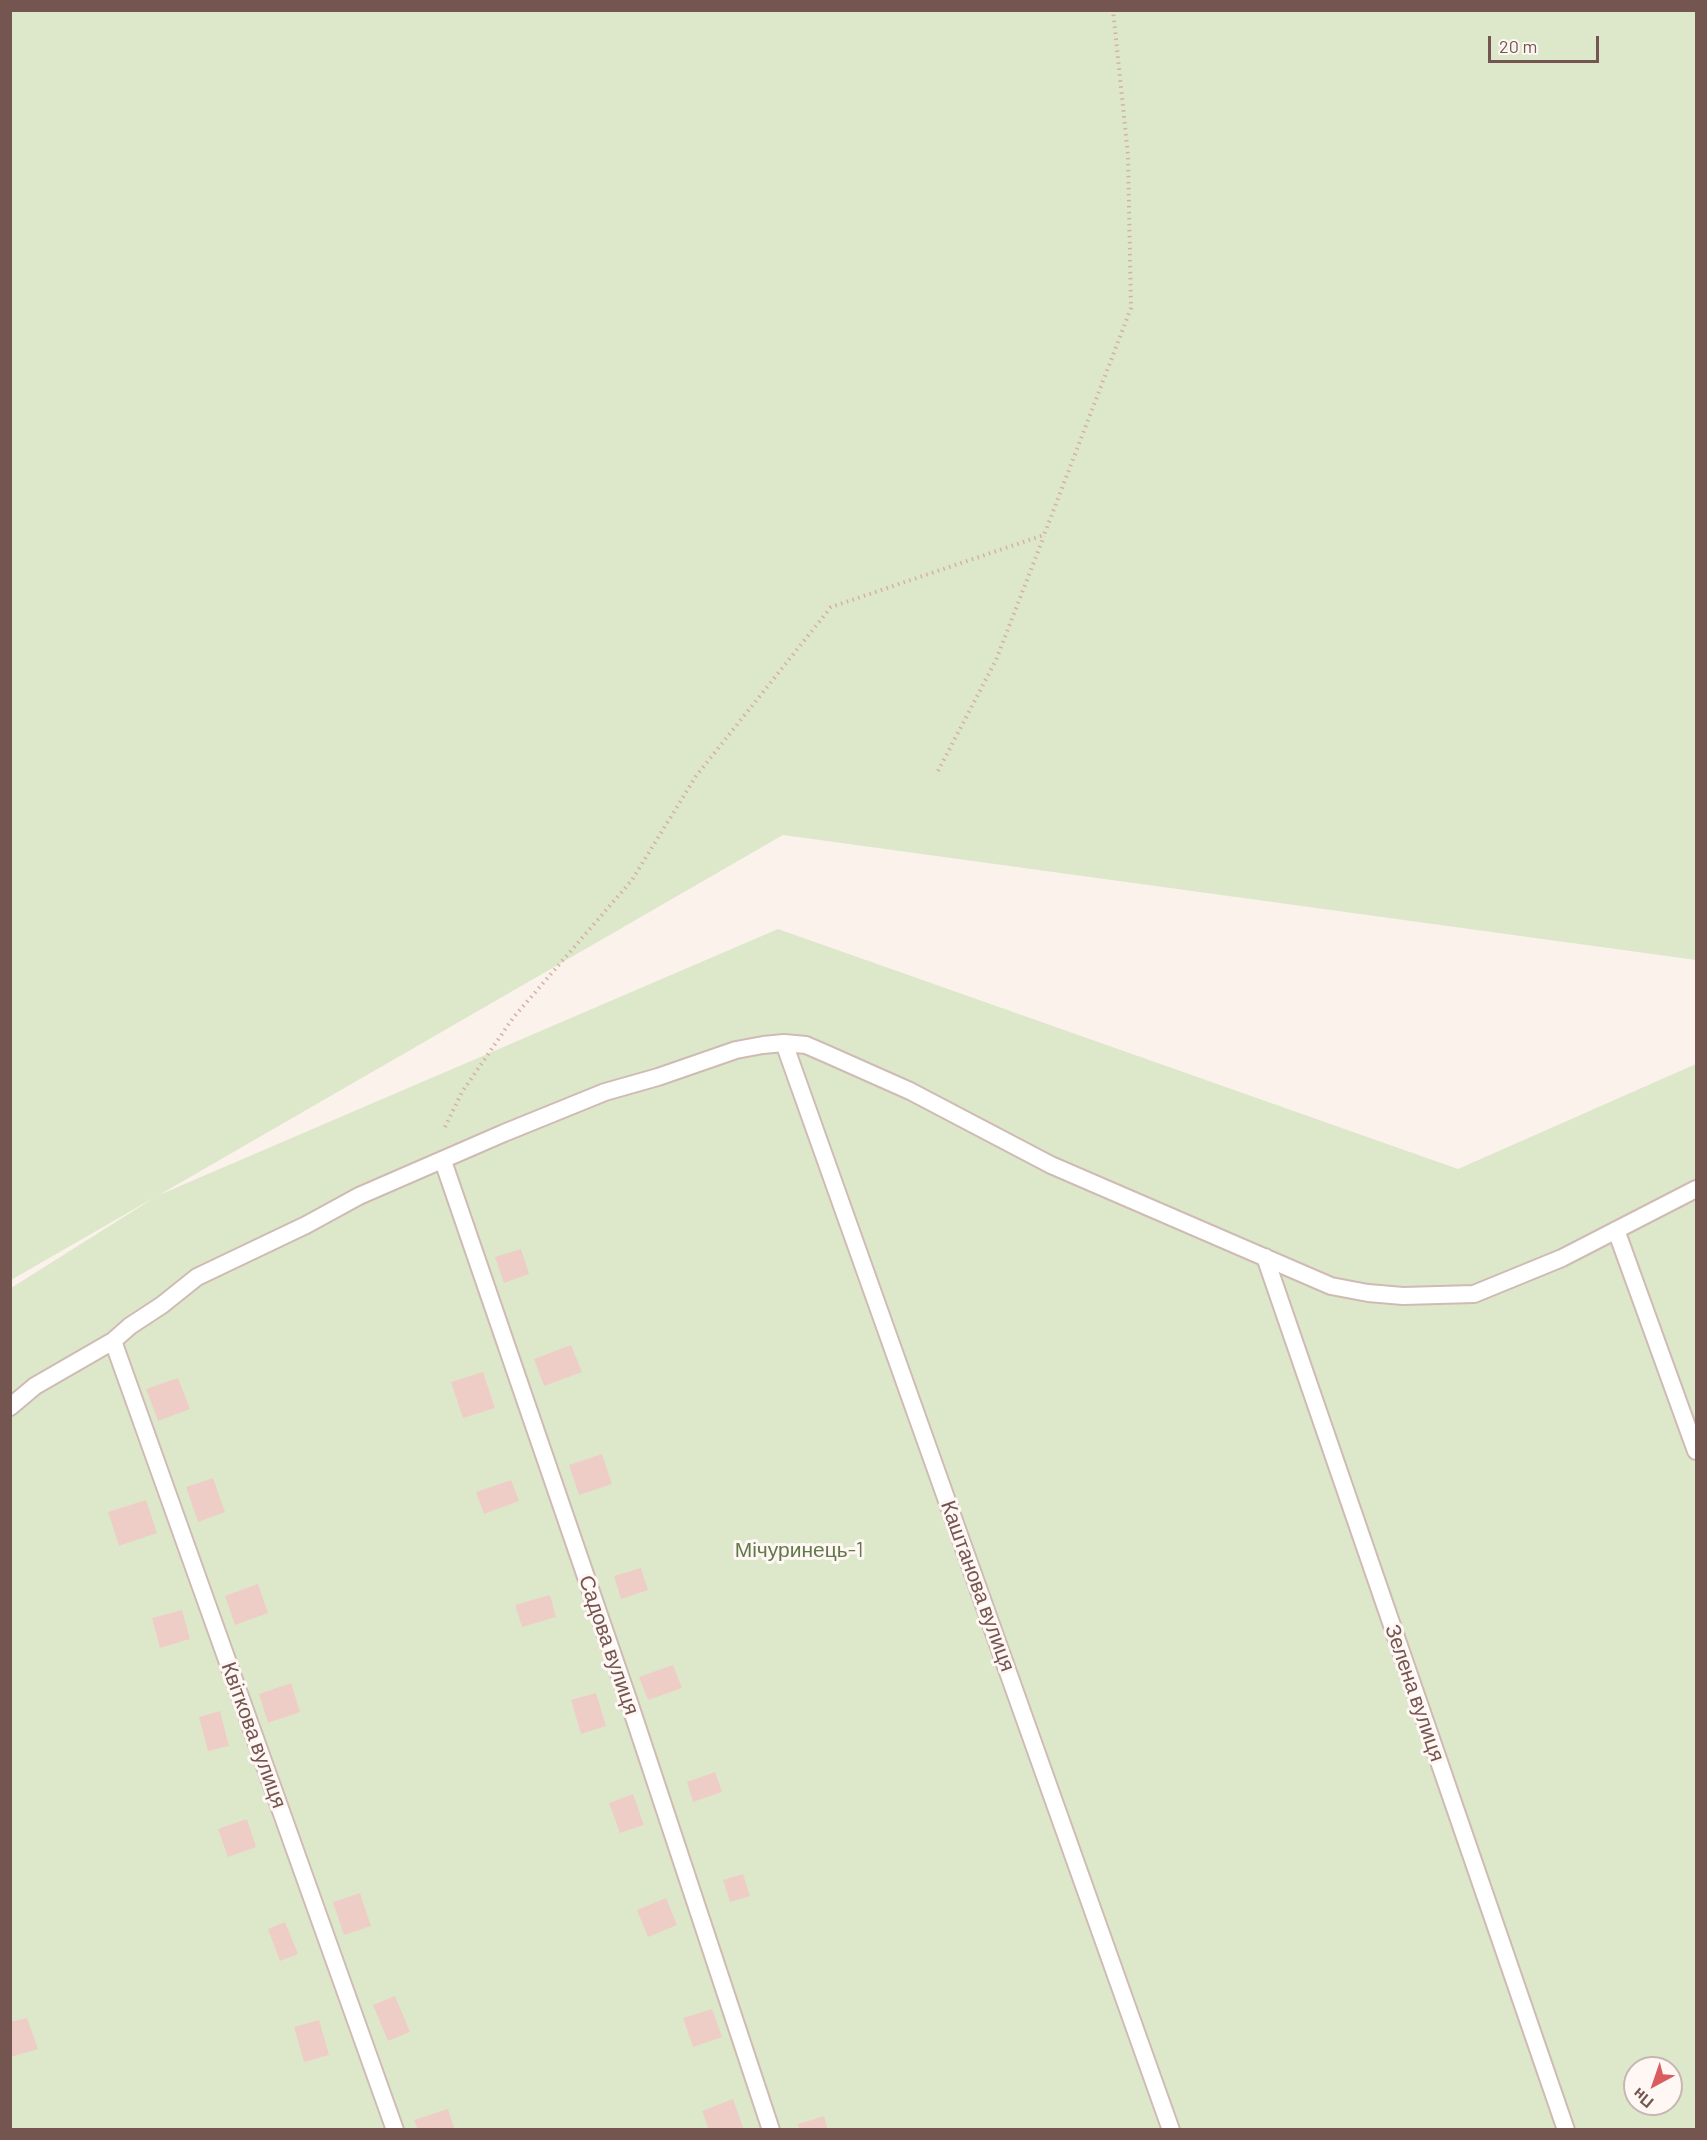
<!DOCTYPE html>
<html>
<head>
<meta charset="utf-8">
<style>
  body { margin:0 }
  #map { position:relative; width:1707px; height:2140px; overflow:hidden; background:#fbf2ec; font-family:Barlow,sans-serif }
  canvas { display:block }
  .frame { position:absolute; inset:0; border:12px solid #755550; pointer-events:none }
  .north { position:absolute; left:1623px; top:2056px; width:60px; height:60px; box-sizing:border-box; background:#fef7f3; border:2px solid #c7b6b2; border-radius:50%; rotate:220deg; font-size:16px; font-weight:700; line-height:24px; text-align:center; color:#755550 }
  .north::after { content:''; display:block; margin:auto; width:21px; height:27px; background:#d95d5d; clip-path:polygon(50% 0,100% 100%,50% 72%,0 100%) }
  .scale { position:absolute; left:1488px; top:36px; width:111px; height:27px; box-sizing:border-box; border:3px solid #755550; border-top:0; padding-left:8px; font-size:18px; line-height:21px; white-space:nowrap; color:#755550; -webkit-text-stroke:4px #fef7f3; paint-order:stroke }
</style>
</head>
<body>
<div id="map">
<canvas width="1707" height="2140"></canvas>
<div class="frame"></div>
<div class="north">Пн</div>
<div class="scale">20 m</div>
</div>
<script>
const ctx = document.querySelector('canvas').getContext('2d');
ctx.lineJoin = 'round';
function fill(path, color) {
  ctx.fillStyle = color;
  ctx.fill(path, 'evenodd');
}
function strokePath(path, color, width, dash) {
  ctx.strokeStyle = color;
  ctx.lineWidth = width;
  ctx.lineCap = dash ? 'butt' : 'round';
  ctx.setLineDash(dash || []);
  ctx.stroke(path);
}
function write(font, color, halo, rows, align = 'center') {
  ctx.font = font + ' Barlow,sans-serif';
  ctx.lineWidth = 6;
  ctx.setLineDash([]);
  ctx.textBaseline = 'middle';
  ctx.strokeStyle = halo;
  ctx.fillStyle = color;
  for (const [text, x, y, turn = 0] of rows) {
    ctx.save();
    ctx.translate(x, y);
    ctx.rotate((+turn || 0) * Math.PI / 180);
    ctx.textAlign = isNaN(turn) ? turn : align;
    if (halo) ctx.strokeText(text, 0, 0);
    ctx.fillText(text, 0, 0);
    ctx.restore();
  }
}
fill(new Path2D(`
  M11,11H1696V960L783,835L159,1195L778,929L1458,1169L1696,1064V2129H11V1288L157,1196L11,1280ZM1635,2068H1671V2104H1635Z`), '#dde8cb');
fill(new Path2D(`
  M521,1249L529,1274L504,1283L495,1257Z
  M571,1345L582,1372L544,1386L534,1359Z
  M483,1372L495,1408L463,1418L451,1382Z
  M178,1378L190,1409L158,1421L146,1389Z
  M602,1454L612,1484L579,1495L569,1465Z
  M213,1478L225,1512L198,1522L186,1487Z
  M511,1480L519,1501L484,1514L476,1492Z
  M146,1500L157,1533L119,1546L108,1512Z
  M641,1568L648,1590L621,1599L614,1576Z
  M258,1584L268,1613L235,1625L225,1596Z
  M550,1595L556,1617L522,1627L515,1605Z
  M182,1610L190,1639L160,1648L152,1618Z
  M673,1665L682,1688L648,1700L639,1677Z
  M291,1683L300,1712L268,1723L259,1694Z
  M596,1693L606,1726L581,1734L571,1700Z
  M220,1711L229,1746L208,1751L199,1717Z
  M715,1772L722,1792L693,1802L687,1782Z
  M633,1794L644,1825L620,1833L609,1803Z
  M247,1819L256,1847L228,1857L218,1829Z
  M743,1874L750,1896L730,1902L723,1880Z
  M360,1893L371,1926L344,1935L333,1902Z
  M666,1898L677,1925L648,1937L637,1910Z
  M285,1922L298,1954L280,1961L268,1929Z
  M395,1996L410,2032L388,2041L373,2005Z
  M712,2009L722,2037L693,2047L683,2018Z
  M27,2018L38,2049L10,2057V2022Z
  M319,2020L329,2055L304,2062L294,2027Z
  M733,2099L744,2130H709L702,2111Z
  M448,2109L455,2130H418L414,2120Z
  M824,2116L828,2130H800L798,2124Z`), '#eecdc6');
const service = new Path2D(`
  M784,1043L1171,2130
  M443,1161L629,1702L771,2130
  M1616,1230L1696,1451
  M1265,1257L1566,2130
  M113,1341L395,2130
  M10,1407L35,1386L113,1341L130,1326L162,1305L197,1277L306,1225L359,1196L504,1133L605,1092L658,1077L736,1050L763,1045L784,1043L806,1045L829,1055L910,1091L1051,1165L1331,1286L1368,1293L1403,1296L1474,1294L1562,1258L1696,1189`);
strokePath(service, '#cfbbb4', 20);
strokePath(new Path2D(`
  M938,771L996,660L1044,536
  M445,1127L462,1092L513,1018L632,880L696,776L831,607L1044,535L1131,308L1128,155L1113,10`), '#d4b0a9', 4, [1.5, 4.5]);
strokePath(service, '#fff', 16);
write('21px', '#627949', '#fef7f3', [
  ["Мічуринець-1",799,1550]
]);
write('21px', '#755550', '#fef7f3', [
  ["Каштанова вулиця",978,1586,70],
  ["Садова вулиця",609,1645,71],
  ["Зелена вулиця",1415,1693,71],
  ["Квіткова вулиця",254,1735,70]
]);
</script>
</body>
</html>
